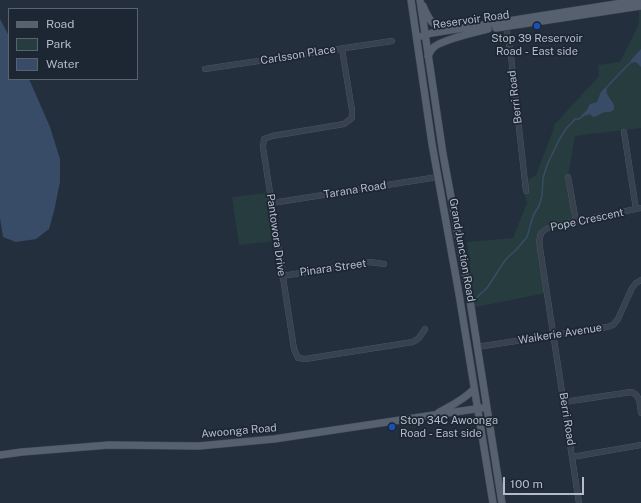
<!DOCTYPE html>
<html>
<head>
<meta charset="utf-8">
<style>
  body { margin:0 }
  #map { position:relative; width:641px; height:503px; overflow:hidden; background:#242f3e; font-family:"Public Sans",sans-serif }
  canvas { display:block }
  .legend { position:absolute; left:8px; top:8px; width:130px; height:72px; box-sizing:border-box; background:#1d2633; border:1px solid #59626f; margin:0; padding:5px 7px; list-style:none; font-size:12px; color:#b4bcc9 }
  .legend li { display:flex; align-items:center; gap:8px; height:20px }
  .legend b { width:20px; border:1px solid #59626f }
  .scale { position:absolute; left:503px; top:477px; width:81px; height:18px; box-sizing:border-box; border:2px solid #b4bcc9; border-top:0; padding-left:5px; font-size:12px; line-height:14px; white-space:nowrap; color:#b4bcc9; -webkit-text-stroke:3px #1d2633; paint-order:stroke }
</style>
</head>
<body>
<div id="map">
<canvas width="641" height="503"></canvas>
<ul class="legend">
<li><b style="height:5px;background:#56606e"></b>Road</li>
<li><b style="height:11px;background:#263c3f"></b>Park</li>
<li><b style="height:11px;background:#394c67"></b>Water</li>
</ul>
<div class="scale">100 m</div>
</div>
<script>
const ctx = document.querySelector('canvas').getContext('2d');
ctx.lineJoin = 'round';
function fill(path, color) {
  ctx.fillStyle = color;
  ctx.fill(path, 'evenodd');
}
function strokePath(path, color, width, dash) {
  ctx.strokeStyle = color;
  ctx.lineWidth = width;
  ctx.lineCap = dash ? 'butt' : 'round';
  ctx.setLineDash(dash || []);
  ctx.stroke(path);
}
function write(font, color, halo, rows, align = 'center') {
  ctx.font = font + ' "Public Sans",sans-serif';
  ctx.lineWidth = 3.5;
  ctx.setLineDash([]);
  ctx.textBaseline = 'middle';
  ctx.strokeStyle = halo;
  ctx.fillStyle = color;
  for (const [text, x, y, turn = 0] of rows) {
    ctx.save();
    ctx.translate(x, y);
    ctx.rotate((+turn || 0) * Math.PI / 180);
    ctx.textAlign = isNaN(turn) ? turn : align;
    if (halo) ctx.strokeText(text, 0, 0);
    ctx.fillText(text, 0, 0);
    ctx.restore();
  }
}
fill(new Path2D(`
  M639,6H641V128L575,136L568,177L576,221L540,234L547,293L475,307L467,242L513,238L527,203L521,184L536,175L554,128V125L599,76L598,65L620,62L638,26L639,15Z
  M267,193L274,241L239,245L232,197Z`), '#263c3f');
fill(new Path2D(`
  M0,19L9,36V79H29L50,127L60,159V182L54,211L49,229L36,239L16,242L3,237L0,218Z
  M641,42V67L636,62L630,63L631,60L641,49Z
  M607,87C607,89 606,91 607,94C609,98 621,110 609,112C608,112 607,112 606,112C601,113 598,116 593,117L590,114L581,117L582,115L587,110L590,104L597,102C600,95 600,90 607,87Z`), '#394c67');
strokePath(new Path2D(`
  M606,88L621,72L630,63
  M476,298L487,288L506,259L516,250L527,237L533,216L539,206L542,196L543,178L548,163L559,140L565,130L575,119H579L583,116`), '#394c67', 1.5);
const minor = new Path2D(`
  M506,26L511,56L526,191
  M342,49L352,110V118L344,124L272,136L264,139L263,147L294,349L298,358L305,359L413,342L419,338L425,329
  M205,69L392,41
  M624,132L636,209
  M568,177L576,221
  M272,203L438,177
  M282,276L370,262L384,264
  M477,347L607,327L613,325L618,319L632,288L636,283L641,280
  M564,402L631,392C640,394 640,405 641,413
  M572,457L641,445
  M579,503L540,248C538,234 541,230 554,226L641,208`);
const major = new Path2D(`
  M411,0L432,144L459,294L493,503
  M420,0L443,154L469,294L502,503
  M423,6C430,22 432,26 449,28
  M496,28L641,6
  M422,36L432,33L641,0
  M428,56C429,54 431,50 433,48C440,40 477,32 488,29
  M438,413C450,406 464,400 474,389
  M0,455L22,452L109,445L199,446L274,439L434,415L482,408`);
strokePath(minor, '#565f6c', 6);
strokePath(major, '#414a57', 8);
strokePath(minor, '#38414e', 5.5);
strokePath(major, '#56606e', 7);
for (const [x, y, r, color] of [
  [537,26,4,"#1a4fb4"],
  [392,427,4,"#1a4fb4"]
]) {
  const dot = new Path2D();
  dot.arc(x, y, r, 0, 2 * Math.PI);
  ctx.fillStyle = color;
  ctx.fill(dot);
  strokePath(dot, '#1d2633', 1.5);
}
write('11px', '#b4bcc9', '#1d2633', [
  ["Reservoir Road",471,20,-8],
  ["Carlsson Place",298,55,-9],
  ["Berri Road",515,97,-97],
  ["Tarana Road",355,190,-9],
  ["Pope Crescent",587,220,-12],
  ["Pantowora Drive",276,235,82],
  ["Grand Junction Road",462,250,80],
  ["Pinara Street",333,268,-8],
  ["Waikerie Avenue",560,334,-9],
  ["Berri Road",567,419,81],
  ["Awoonga Road",239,431,-5]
]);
write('11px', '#b4bcc9', '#1d2633', [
  ["Stop 39 Reservoir",537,39],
  ["Road - East side",537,52],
  ["Stop 34C Awoonga",400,421,"left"],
  ["Road - East side",400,434,"left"]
]);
</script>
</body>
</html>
